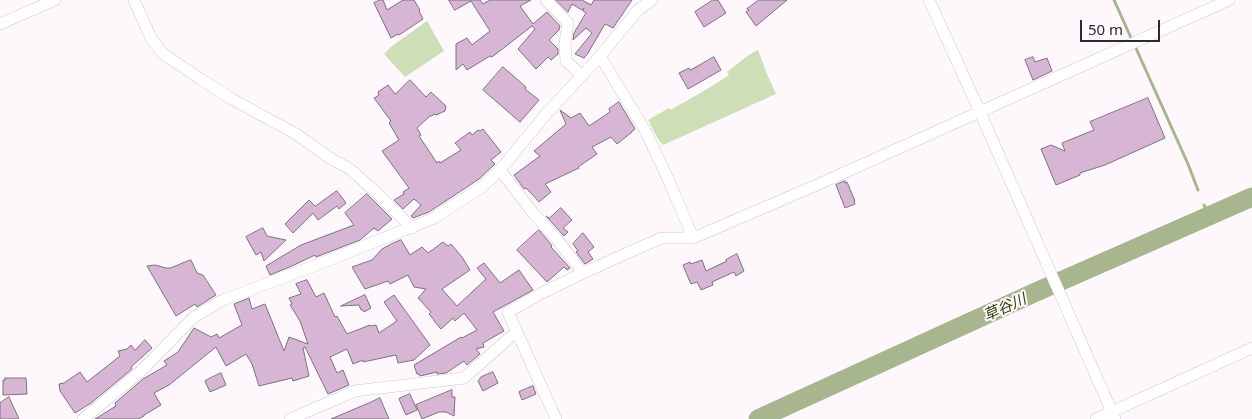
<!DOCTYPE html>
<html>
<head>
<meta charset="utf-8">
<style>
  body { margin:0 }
  #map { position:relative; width:1252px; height:419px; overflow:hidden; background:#fef8fd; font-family:"Noto Sans",sans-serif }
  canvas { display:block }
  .scale { position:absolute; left:1080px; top:20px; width:80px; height:22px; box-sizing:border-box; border:2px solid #2f2a2f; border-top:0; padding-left:6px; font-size:15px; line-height:18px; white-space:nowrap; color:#2f2a2f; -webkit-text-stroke:4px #fef8fd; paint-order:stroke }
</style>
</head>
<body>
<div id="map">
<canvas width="1252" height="419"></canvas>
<div class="scale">50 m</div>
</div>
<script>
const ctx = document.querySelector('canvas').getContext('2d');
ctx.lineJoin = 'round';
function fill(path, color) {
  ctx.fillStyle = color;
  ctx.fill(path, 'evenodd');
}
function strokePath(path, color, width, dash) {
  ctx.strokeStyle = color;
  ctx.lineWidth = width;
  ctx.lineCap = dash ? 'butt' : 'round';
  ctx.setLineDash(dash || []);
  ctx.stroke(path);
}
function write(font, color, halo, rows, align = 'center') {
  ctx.font = font + ' "Noto Sans","Noto Sans JP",sans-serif';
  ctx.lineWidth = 4;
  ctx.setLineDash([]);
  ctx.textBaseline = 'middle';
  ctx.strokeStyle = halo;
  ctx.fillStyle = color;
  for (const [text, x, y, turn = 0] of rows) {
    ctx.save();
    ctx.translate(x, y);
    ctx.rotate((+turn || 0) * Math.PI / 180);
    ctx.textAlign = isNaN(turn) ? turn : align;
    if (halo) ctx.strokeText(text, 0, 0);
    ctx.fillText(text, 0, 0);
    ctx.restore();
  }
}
fill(new Path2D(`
  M427,21L444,51L405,77L384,54L392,46Z
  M758,50L767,74L776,94L663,145L658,139L648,120L669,108L670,110C690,99 710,88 729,75L727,72C737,65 747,55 758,50Z`), '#cedeb6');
strokePath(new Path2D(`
  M1114,0L1132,40
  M1135,46L1188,164L1198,190
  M1204,205L1210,217`), '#a7b68e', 3);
strokePath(new Path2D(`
  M758,419L1036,292L1252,197`), '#a7b68e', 19);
const building = new Path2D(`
  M380,0H383L387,10L403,0H414L420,10L419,11L423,19L399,35L398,34L391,38L374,3Z
  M449,0H480L483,4L490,0H531L520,6L533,24L547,12L560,26L559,30L549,40L558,49V54L551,60L548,57L536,69L518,49L535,29L532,26L492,57L490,56L467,70L463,64L456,70V44L467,38L472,45L490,31L471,1L455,10Z
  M556,0H582L591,5L594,0H632L613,28L605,24L588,53L584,58L575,54L592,33L586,28L573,40L574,33L586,13L583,11L584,8L582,10L572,4L568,12Z
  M713,0H718L726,13L704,27L695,12Z
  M759,0H787L756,26L746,12L749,10L747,9Z
  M714,57L721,70L688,89L679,73L689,68L690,70Z
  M1033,57L1035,62L1047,58L1052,71L1033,80L1025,60Z
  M503,67L526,87L525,89L539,100L520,122L483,90Z
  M410,80L426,97L431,92L446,106L445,111L436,115L434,114L432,116H430L417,128L421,135L419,136L437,163L439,161L440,163L461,150L455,143L470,132L472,135L478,130L480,131L483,129L501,152L491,160L495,164L479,179L429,212L413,218L411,216L421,205L414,199L403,209L394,200L404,194L403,192L409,188L382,151L399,140L389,123L391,121L374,98L379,95L378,92L388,85L395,94Z
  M1148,98L1165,138L1105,165L1080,173V175L1056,185L1041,149L1051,145L1065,151L1062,143L1094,130L1090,122Z
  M619,102L635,129L632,131V132L617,144L611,137L592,147L597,154L578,167L579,168L545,184L551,192L539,202L531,193L526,188L524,189L514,175L540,156L534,151L566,124L560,110L571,118L580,113L589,126L610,112L609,109Z
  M845,181V183L847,182L855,201H854L855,204L845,208L836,185Z
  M337,191L346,203L339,209L337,206L318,220L313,213L293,233L285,224L309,200L315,206Z
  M367,194L392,219L378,231L374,228L360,240L316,257L315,255L292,266L270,275L266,266L301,245L354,225L345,213Z
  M561,208L572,220L563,228L568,232L564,236L546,216L549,218Z
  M263,228L267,236L286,240L264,261L261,252L256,255L246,237Z
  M539,230L550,243L552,246L551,247L570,268L567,270L564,267L547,282L517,250Z
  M583,233L594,247L588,252L593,259L585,264L576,252L578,251L573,244Z
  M401,240L410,255L422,247L428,253L443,242L448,246L451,244L462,257L470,270L442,289L457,306L486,279L477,268L484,263L500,283L519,270L533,290L493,312L504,331L483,343L484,347L476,349L480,354L467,365L464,361L446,373L437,374V372L420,376L419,374H417L414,365L461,337L462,338L477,330L464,313L455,321L453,318L441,329L434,321V320L429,314L431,312L418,298L426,289L414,287L408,275L390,284L388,281L365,289L356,274L352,267L372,260L382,249L391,244Z
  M737,254L744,271L736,276L734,272L712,282L713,285L701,290L697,282L691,284L690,282L683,265L690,262L691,264L702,260L706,271L727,261L726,260Z
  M191,260L197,273L203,275L216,295L197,307L195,304L176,316L147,266L155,265L166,268H170Z
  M307,280L316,297L324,293L335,317L337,316L347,334L370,325L371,326L376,325L379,333L397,321L384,302L394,295L430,345L414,360L398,363L396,355L363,362V360L353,364L347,349L330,357L337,373L343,370L349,385L328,394L305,347L303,348L309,376L293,381L292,378L259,386L252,364L246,354L226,366L216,347L169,385L154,393L161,405L144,415V416L138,419H95L116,406L115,403L143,379L167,365L164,361L178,352L194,328L211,337L217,334L219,338L242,325L234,304L249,298L252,309L265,304L284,351L289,337L308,344L300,321L290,305L292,304L289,298L301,294L296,284Z
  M365,295L371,308L364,312L363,310H361L359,305L341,306Z
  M145,340L152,348L131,367L132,369L91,403L75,413L60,391L59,384L64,383L80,372L87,382L120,356L118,351L127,349L131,345L135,350Z
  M493,372L498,383L483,391L478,381L481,377Z
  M221,373L226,385L210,392L205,381Z
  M5,378H26L27,394L3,395V380H5Z
  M533,386L536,394L522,400L519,392Z
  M452,390V397H455L454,416L446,412H439L422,419L416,405Z
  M410,394L417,410L406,415L399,399Z
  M9,397L19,419H0V403Z
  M380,398L389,419H331L371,402Z`);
fill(building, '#d6b5d5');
strokePath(building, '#7e727d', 1);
const minor = new Path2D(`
  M134,0L151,38L162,53L202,80L232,99L296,134L330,158L350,169L379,195L412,228
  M546,0L568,23L565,44L566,61L582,76
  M929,0L980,112L1115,419
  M0,24L55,0
  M600,56L646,132L669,181L693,238
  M500,170L534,214L556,238L583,273
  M83,419L140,372L194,317L223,300L314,266L432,219L482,187L500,170L547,113L600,56L638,10L652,0
  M290,419L355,391L464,378L516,332
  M556,419L508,312L542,293L583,273L661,238H693L819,184L1229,0
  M1096,419L1252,348`);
strokePath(minor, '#d3c6d2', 12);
strokePath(minor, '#fff', 11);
write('italic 15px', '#2f4000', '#fef8fd', [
  ["草谷川",1005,308,-24]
]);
</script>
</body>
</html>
